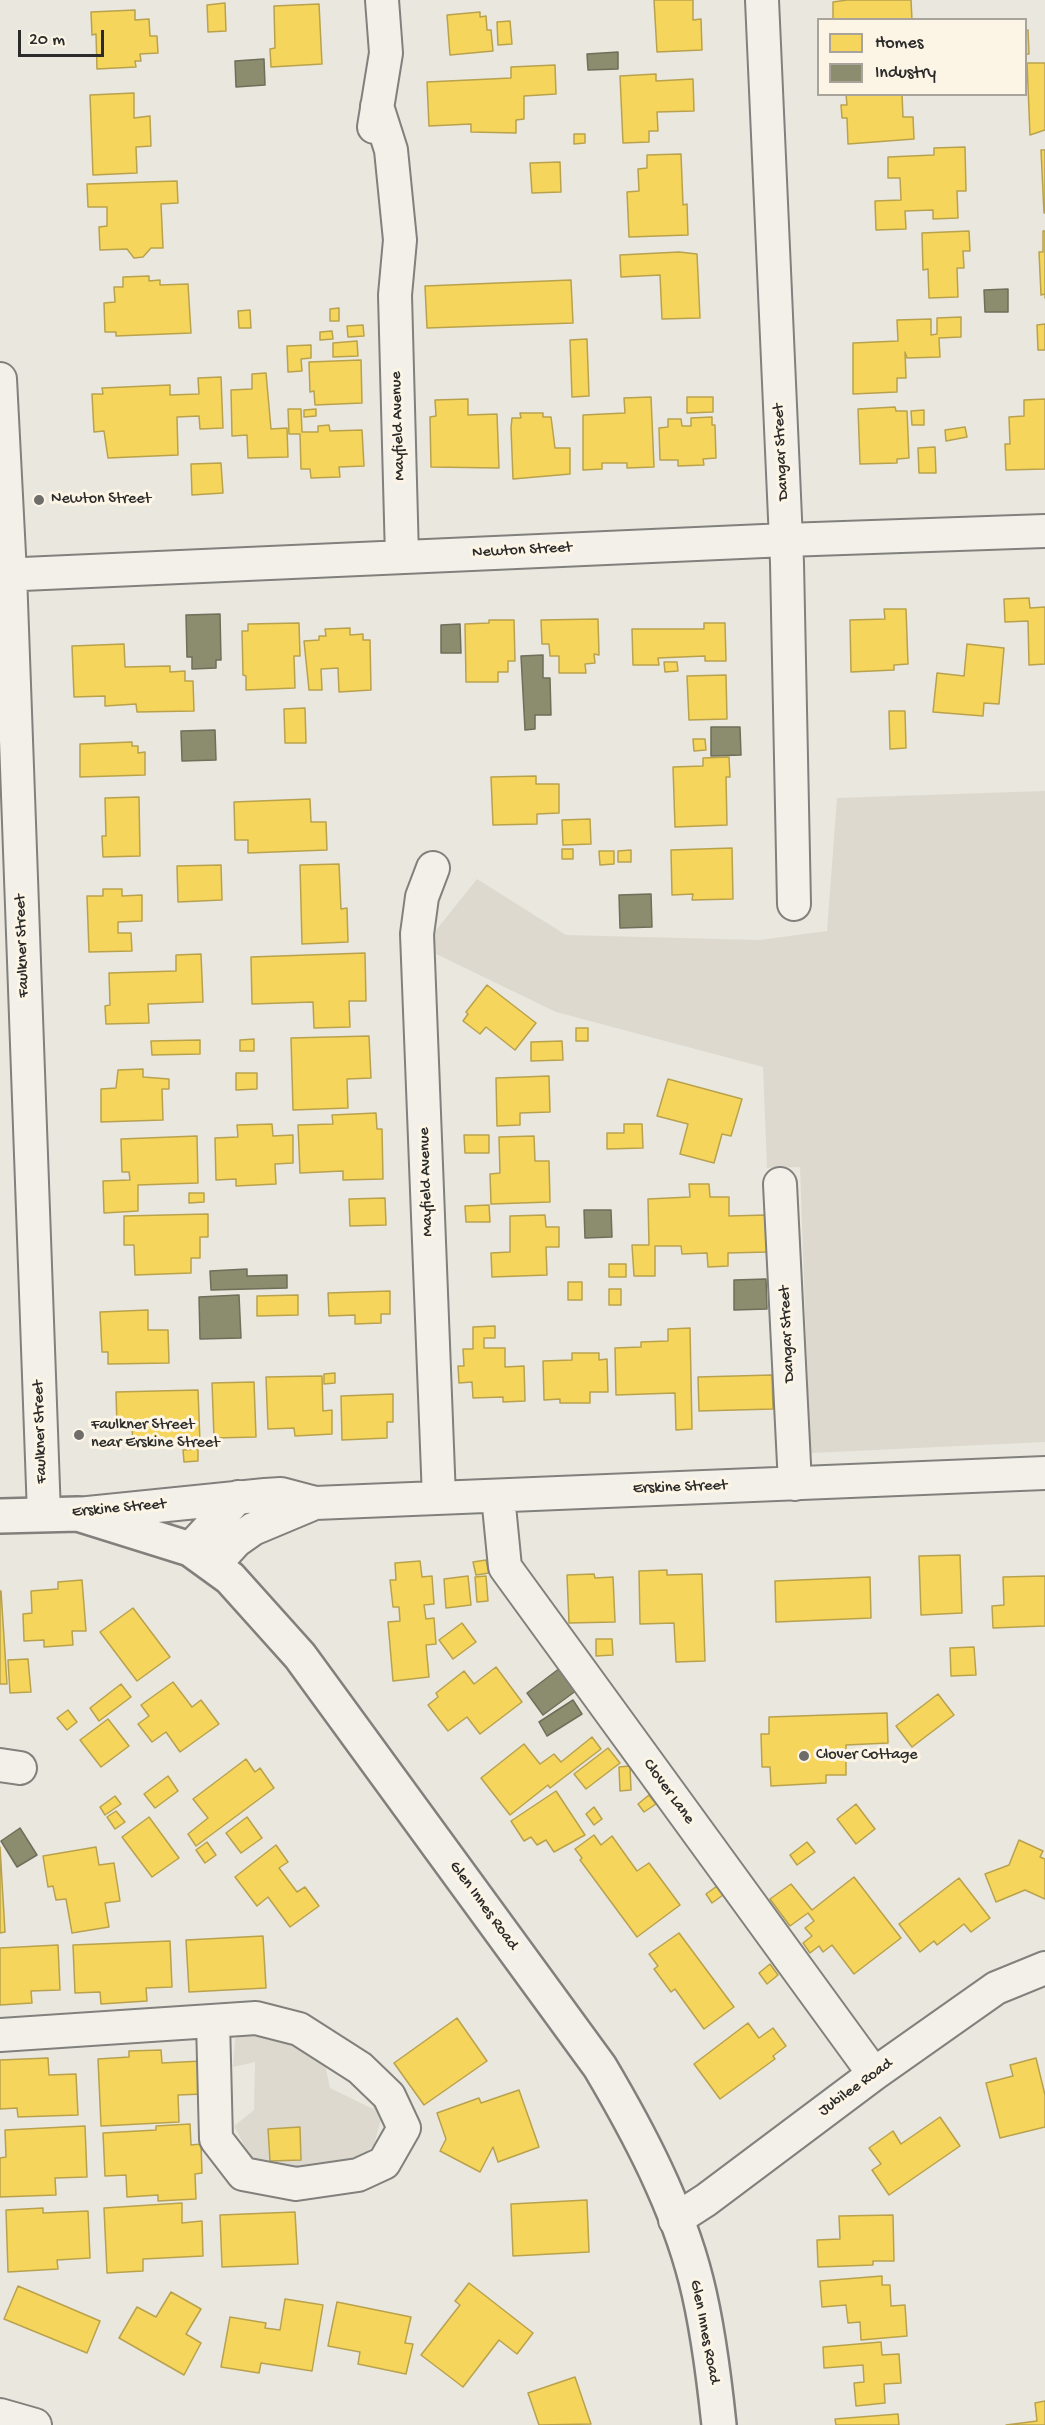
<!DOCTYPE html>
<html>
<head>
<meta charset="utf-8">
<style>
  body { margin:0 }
  #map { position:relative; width:1045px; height:2425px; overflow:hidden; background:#eae7df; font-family:"Gochi Hand",sans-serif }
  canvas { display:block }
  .legend { position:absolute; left:817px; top:18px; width:210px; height:78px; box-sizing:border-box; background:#fcf5e5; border:2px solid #a8a49b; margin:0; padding:8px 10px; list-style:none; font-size:18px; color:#2b2b2b }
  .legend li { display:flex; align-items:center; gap:12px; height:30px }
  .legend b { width:30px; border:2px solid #a8a49b }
  .scale { position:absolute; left:18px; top:30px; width:86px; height:27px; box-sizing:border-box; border:3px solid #2b2b2b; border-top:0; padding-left:8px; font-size:18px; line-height:21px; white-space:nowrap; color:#2b2b2b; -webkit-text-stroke:4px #fcf5e5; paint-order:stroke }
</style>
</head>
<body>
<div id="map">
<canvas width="1045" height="2425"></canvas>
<ul class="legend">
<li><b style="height:16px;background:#f6d55c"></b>Homes</li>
<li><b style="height:16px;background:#8c8c6e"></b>Industry</li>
</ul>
<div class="scale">20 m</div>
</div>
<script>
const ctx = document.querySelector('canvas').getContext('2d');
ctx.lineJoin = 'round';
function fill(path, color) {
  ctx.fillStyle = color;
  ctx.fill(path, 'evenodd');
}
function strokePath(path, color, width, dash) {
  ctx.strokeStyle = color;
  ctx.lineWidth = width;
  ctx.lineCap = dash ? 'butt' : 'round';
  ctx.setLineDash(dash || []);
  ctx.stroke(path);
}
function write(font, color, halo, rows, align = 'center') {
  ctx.font = font + ' "Gochi Hand",sans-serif';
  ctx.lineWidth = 6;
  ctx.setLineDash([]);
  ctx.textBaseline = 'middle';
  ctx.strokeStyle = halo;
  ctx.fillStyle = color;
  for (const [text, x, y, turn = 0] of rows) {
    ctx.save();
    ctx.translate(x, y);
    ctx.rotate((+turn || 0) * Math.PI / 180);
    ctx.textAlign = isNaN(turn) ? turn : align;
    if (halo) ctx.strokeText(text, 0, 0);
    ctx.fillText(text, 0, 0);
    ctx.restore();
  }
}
fill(new Path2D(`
  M1045,791V1442L810,1453L800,1167L767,1168L763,1067L556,1012L432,952L433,934L477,879L566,935L759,940L827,931L837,798Z
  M247,2028L275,2032L323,2055L330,2088L373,2109L372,2087L378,2092L381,2119L374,2145L352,2165L283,2171L252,2160L234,2126L254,2110L255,2062L233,2067L235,2039Z`), '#ddd9ce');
const homes = new Path2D(`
  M654,0H693V20L701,19L702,50L657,52Z
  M847,0H911L912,20H833V2Z
  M225,3L226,31L208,32L207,5Z
  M319,4L322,64L271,67L270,49L275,48L274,6Z
  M135,10V20L149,19L150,36H157L158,53L140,54L141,61H135L136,67L97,69L96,34L92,35L91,12Z
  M480,12V17L486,16L487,30H491L493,51L450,55L447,15Z
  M510,21L512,44L498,45L497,22Z
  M1026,30H1028L1029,54H1026Z
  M1027,63H1045V130L1030,135Z
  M555,65L556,94L524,96V119L516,120V133L471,132V124L429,126L427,82L511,78V67Z
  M656,74V81L693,79L694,111L657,112L658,131H649V142L623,143L620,76Z
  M134,93V118L150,116L151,146L136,147L137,173L93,175L90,95Z
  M846,94H902L903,117H913L914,139L848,144L847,118H842L841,105H847Z
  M574,134H585V143L574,144Z
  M965,147L966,191H957L958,218L933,219V210L905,211L906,229L876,230L875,201L901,200L900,178H888V157L934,155V148Z
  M1041,150H1045V213H1044Z
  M681,154L683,205L687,204L688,235L629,237L627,192L639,191L638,169L647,168V155Z
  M560,162L561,192L532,193L530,163Z
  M177,181L178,203L161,204L163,248H151L143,257L134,258L127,249L100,250L99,227L107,226V207H88L87,184Z
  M969,231L970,251H963L964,268H957L958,297L929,298L928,269L923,270L922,233Z
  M1043,231H1045V298V294L1041,295L1039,252H1043Z
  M679,252L697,254L700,318L662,319L660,275L621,277L620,255Z
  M149,276V281L160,280V285L188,284L191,333L116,336V332H105L104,303L115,302L114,287H123V277Z
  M571,280L573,323L427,328L425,286Z
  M339,308V321H330V309Z
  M250,310L251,328H239L238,311Z
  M961,317V337L939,338L940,357L907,358L905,352L906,378H897V392L853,394V343L898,341L897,320L931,319V335L937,334V318Z
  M1045,324V350H1038L1037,325Z
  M363,325L364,336L348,337L347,326Z
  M332,331L333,339L320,340V332Z
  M587,339L589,396L572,397L570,340Z
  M357,341L358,356L333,357V343Z
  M311,345V358L301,359L302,371L288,372L287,346Z
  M361,360L362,403L315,405L314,391L310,392L309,362Z
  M266,373L271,429L287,428L288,457L248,458L247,435L232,436L231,390L252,389V374Z
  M221,377L223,428L200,429L199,416L177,417L178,455L108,458L104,431L94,432L92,394H103L102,388L170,385V395L199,394L198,378Z
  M651,397L654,467L627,468V463H602V469L583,470V415L625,413L624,398Z
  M687,397H713V412L687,413Z
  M468,399V415L497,414L499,468L431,467L430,417L436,416L435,400Z
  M1045,399V469L1006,470L1005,444H1010L1009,417L1024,416V400Z
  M895,407L896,411H907L909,458L897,459V463L860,464L858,409Z
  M288,409H301L302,432H318V426L329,425L330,431L362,430L364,466L339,467L340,477L311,478L310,469H301L300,434H289Z
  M316,409V416L304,417V410Z
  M924,410V425H912L911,411Z
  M520,413H543V417H551L555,448H570V474L513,479L511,428L512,418H521Z
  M712,417V425H715L716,458L703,459L704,465L678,466V460H660L659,428L668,427V419H681L682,426H691V418Z
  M965,427L967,437L946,441L945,430Z
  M935,447L936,473H919L918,448Z
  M221,463L223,493L192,495L191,464Z
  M1029,598L1030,608L1045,607V664L1029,665L1028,621L1005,622L1004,599Z
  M884,609H906L908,664L894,665V670L851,672L850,620L885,619Z
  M598,619L599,655L594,654L595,663L585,664L586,673H559V656H550L549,644H542L541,620Z
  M489,620H514L515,661H508V672H498V682H466L465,624L489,623Z
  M299,623L300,656H294L295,688L246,690V676L243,675L242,631H248V624Z
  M704,623H725L726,661H705V656L658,658L659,665H633L632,629H704Z
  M350,628V635L363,634V640H370L371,690L339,692L338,668L321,669L322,690H309L304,641L319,640V636H326L325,629Z
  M124,644L125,667L170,666V672L185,671V681H193L194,711L137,712L136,704L105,706V696L74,697L72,646Z
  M967,644L1004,648L999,704L984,703L983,716L933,712L937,673L964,676Z
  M664,662H677L678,671L665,672Z
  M726,675L727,719L689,720L687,676Z
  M305,708L306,743H285L284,709Z
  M889,711H905L906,748L890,749Z
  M693,739H705L706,750L694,751Z
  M132,742V746H138V753L145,752V775L80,777V744Z
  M729,757L730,777H726L727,825L675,827L673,767L703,766V758Z
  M536,776V784H559V813L537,814V824L493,825L491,777Z
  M139,797L140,856L103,857L102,836H106L105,798Z
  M310,799L311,822H326L327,850L248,853V840H235L234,802Z
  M590,819L591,844L563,845L562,820Z
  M732,848L733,899L692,900L693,894L672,895L671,850Z
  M562,849H573V859H562Z
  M631,850V862H618V851Z
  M599,851H614V864L600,865Z
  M339,864L341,909L347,908L348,942L302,944L300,865Z
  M221,865L222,900L178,902L177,866Z
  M103,889H122V896L142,895V921L118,922V933H131L132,951L89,952L87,896H103Z
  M365,953L366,1001H349L350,1027L314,1028L313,1002L252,1004L251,957Z
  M201,954L203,1002L148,1004L149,1023L106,1024L105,1006L110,1005L109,973L176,971V955Z
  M487,985L536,1023L515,1050L486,1027L480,1034L463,1021L468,1014L466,1012Z
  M576,1028H588V1041H576Z
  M369,1036L371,1078L347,1079L348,1108L293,1110L291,1038Z
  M254,1039V1051H240V1040Z
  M200,1040V1054L152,1055L151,1041Z
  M562,1041L563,1060L531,1061V1042Z
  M143,1069V1077L169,1079V1089H162L163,1120L101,1122V1089L116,1088L118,1070Z
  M236,1073H257V1089L236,1090Z
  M549,1076L550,1112L520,1113V1125L497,1126L496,1078Z
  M668,1079L742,1099L731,1136L722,1134L714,1163L680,1154L688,1124L657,1116Z
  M376,1113L377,1129H382L383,1179L343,1180V1171L300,1173L298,1125L333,1124L332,1115Z
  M272,1124L273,1136L293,1135V1163L275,1164L276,1184L236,1186V1179L216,1180L215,1138L238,1137L237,1125Z
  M624,1124H642L643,1148L607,1149V1133H624Z
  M464,1135H489V1153H465Z
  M197,1136L198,1183L138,1185V1211L104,1213L103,1181L130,1180L129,1172H122L121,1139Z
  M534,1136L535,1161H549L550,1202L491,1204L490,1174L500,1173L499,1137Z
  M689,1184H709L710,1197H729V1216L766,1215L767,1252L728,1253V1266L708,1267L707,1253L682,1254L681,1246H655V1276H634L632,1245H649L648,1199L690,1197Z
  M189,1193H204V1202L189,1203Z
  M385,1198L386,1225L350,1226L349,1199Z
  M489,1205L490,1222H466L465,1206Z
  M208,1214V1237H200V1258H191V1273L135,1275L134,1245H124V1216Z
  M545,1215L546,1227H559V1247H546L547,1275L492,1277L491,1253L510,1252V1216Z
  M609,1264H626V1277H609Z
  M568,1282H582V1300H568Z
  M609,1289H621V1305H609Z
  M390,1291V1314H381V1323L355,1324V1315L329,1316L328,1293Z
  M298,1295V1315L257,1316V1296Z
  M148,1310V1330H168L169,1363L108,1364V1352H102L100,1312Z
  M495,1326V1338H484V1348H505V1367L524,1366L525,1401L503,1402V1397L473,1398L472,1382L459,1383L458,1366H464L463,1349H473V1327Z
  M690,1328L692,1429L676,1430L675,1393L616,1395L615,1348L641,1347V1342L668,1341V1329Z
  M572,1353H599V1360L607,1359L608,1392H590V1403H560V1399L544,1400L543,1361L572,1360Z
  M335,1373V1383L324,1384V1374Z
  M772,1375L773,1409L699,1411L698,1377Z
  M322,1376L323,1411L332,1410V1434L295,1436L294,1428L268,1429L266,1377Z
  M254,1382L256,1437L214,1438L212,1383Z
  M198,1390L200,1443L133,1445L132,1426L117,1427L116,1392Z
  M393,1394V1422H387V1438L342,1440L341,1396Z
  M198,1449V1461L184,1462L183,1450Z
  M960,1555L962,1613L921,1615L919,1556Z
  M486,1560L489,1573L476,1575L473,1562Z
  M420,1561L422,1577L432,1576L434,1604L424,1605L426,1619L434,1618L436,1644L426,1645L429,1677L393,1681L388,1622L400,1621L399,1607H393L390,1580H396L395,1563Z
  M667,1570V1575L702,1574L705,1661L676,1662L674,1623L640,1624L639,1571Z
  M594,1574L595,1578L613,1577L615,1622L569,1623L567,1575Z
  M468,1576L471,1605L446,1608L444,1579Z
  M486,1576L488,1601L477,1602L475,1577Z
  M1045,1576V1626L993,1628L992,1606L1004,1605L1003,1577Z
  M870,1577L871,1618L776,1622L775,1581Z
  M82,1580L86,1631H72L73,1645L44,1647V1640L24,1641L23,1614L32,1613L31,1591L58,1589V1582Z
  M1,1591L7,1684H0V1591Z
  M133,1608L170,1657L137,1681L100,1632Z
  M462,1623L476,1642L453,1659L439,1640Z
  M596,1639H612L613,1655L596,1656Z
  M974,1647L976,1675L951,1676L950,1648Z
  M28,1659L31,1692L10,1693L8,1660Z
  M496,1667L522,1702L480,1734L467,1717L448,1731L428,1705L438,1697L436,1693L464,1671L474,1684Z
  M173,1682L192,1707L201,1700L219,1724L180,1752L166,1732L152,1742L138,1724L149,1716L141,1705Z
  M121,1684L131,1697L99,1721L90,1708Z
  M938,1694L954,1715L912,1747L896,1726Z
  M68,1710L77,1722L67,1730L57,1718Z
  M887,1713L888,1743L846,1745V1775H826V1783L771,1786L770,1767H762L761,1734H769V1717Z
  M108,1719L129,1746L101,1767L80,1740Z
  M592,1737L601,1749L550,1788L548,1785L510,1815L481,1778L524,1744L540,1764L554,1754L561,1762Z
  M608,1748L620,1763L586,1789L574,1774Z
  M246,1759L255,1772L260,1768L274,1788L196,1846L188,1834L208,1818L193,1799Z
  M630,1766L631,1790L620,1791L619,1767Z
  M168,1776L178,1791L155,1808L144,1794Z
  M556,1791L585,1835L554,1852L546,1840L537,1845L531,1837L524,1841L511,1821Z
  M649,1795L656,1804L644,1812L638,1804Z
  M115,1796L121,1804L105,1815L100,1807Z
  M856,1804L875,1829L856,1844L837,1819Z
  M594,1807L602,1819L594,1825L586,1814Z
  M116,1811L125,1822L115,1829L107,1817Z
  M149,1817L179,1858L152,1877L122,1837Z
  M247,1817L262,1838L241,1853L226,1833Z
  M594,1835L601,1845L612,1836L637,1871L649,1863L680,1905L637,1937L580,1860L582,1858L575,1849Z
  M1019,1840L1043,1851L1040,1857L1045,1859V1899L1025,1890L996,1902L985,1874L1009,1865Z
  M207,1842L216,1855L205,1863L196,1850Z
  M807,1842L815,1852L797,1865L790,1855Z
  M276,1845L288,1862L279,1868L297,1892L305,1887L319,1906L290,1927L268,1897L257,1906L235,1877Z
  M0,1847L5,1932L0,1933Z
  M96,1847L99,1865L114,1863L120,1901L105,1903L109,1927L72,1933L66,1899L56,1900L53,1886L48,1887L43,1856Z
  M854,1877L901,1938L854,1974L832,1945L823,1952L819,1946L810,1953L803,1943L812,1936L805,1928L814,1921L808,1913L790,1926L770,1899L791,1884L812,1910Z
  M959,1878L990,1918L971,1932L964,1924L937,1945L934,1941L920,1952L899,1924Z
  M717,1886L723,1895L712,1903L706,1894Z
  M679,1933L734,2007L704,2029L675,1989L671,1992L654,1969L658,1966L649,1954Z
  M263,1936L266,1988L189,1992L186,1940Z
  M170,1941L172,1987L146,1988L147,2001L101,2004L100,1992L75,1993L73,1945Z
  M58,1945L60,1990L31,1991L32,2003L0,2005V1948Z
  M770,1964L778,1975L767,1984L759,1973Z
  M457,2018L487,2061L424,2105L394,2063Z
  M748,2023L759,2038L773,2028L786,2046L773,2056L775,2059L720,2099L694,2064Z
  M161,2050L162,2063L202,2061L203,2094L178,2095L179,2122L101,2126L98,2059L129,2057V2051Z
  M48,2058L49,2075L76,2074L78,2115L18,2117L17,2108L0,2109V2060Z
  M1036,2058L1045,2095V2127L1000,2138L986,2083L1013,2076L1010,2065Z
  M519,2090L539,2147L498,2162L493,2147L480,2172L440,2151L446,2139L437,2113L479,2098L481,2103Z
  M940,2117L960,2146L889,2195L872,2170L881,2164L869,2148L893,2131L901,2144Z
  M190,2124L191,2145L201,2144L202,2173L195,2174L196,2199L158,2201V2195L127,2197L126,2175L105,2176L103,2133L156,2130V2126Z
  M85,2126L87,2177L55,2178L56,2195L0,2197V2158L6,2157L5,2130Z
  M300,2127L301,2160L270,2161L268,2129Z
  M587,2200L589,2252L513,2256L511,2204Z
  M182,2203V2223L202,2221L203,2256L143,2259V2271L107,2273L104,2208Z
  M43,2208V2213L88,2211L90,2258L57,2260L58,2269L8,2272L6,2210Z
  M295,2212L298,2264L222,2267L220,2215Z
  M893,2215L894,2261H873V2265L818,2267L817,2240L840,2239L839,2216Z
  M882,2276V2285H890L891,2306L905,2305L907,2336L861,2340L860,2322L848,2323L846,2305L822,2307L820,2281Z
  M469,2283L533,2333L517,2354L499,2340L463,2387L421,2355L460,2305L455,2301Z
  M18,2286L100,2321L87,2353L4,2319Z
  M171,2292L201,2309L186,2334L201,2343L184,2375L119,2338L137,2307L156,2317Z
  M285,2299L323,2305L312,2371L261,2363L259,2373L221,2367L230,2317L266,2323L265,2328L280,2330Z
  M337,2302L411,2317L405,2343L413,2344L406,2374L358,2364L360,2352L328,2346Z
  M881,2342L882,2355L899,2354L901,2383L884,2384L885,2403L856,2406L854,2383L864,2382L863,2365L824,2368L823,2347Z
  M575,2377L591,2424L539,2425L528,2393Z
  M1045,2401V2425H1006L1037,2421L1035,2403Z
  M898,2414L899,2425H836L835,2419Z`);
fill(homes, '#f6d55c');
strokePath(homes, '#b9a24d', 1.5);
const industry = new Path2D(`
  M618,52V69L588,70L587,54Z
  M264,59L265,85L236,87L235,61Z
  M1008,289V312H985L984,290Z
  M220,614L221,660H216V668L192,669V657H187L186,615Z
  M460,624L461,653H441V625Z
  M543,655V678H550L551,715H535V729L525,730L521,656Z
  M711,727H740L741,755L711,756Z
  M215,730L216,760L182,761L181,731Z
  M651,894L652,927L620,928L619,895Z
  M584,1210H611L612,1237L585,1238Z
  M247,1269V1276L287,1275V1288L211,1290L210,1271Z
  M766,1279L767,1309L734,1310V1280Z
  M239,1295L241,1338L200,1339L199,1297Z
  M560,1668L577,1690L543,1715L527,1693Z
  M573,1700L582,1714L547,1736L539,1722Z
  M20,1828L37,1855L17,1867L1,1841Z`);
fill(industry, '#8c8c6e');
strokePath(industry, '#6f6f5a', 1.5);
const minor = new Path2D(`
  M762,0L787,563L794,904
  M377,106L391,150L400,240L395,295L402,557
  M374,127L386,53L382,0
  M0,379L10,574L44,1514
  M0,575L786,540L1045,531
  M433,868L422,897L417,934L439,1498
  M780,1184L795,1484
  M498,1496L505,1567L874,2074
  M78,1514L265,1495L281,1494L315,1503L1045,1473
  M190,1549L238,1497
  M214,1565L236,1541L253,1529L315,1503
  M0,1765L20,1768
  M0,2035L256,2018L299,2029L360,2068L389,2096L404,2128L384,2163L358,2175L296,2184L243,2174L216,2139L213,2022
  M675,2220L706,2200L874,2074L996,1988L1045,1968
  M0,2415L35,2425`);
const major = new Path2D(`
  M0,1516L78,1514L190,1549L230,1578L300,1656L600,2067C639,2133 677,2205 696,2280C708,2327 714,2377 719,2425`);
strokePath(minor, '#81807c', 36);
strokePath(major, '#81807c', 38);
strokePath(minor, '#f3f0ea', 32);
strokePath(major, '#f3f0ea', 33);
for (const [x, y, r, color] of [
  [39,500,6,"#6e6d6a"],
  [79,1435,6,"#6e6d6a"],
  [804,1756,6,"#6e6d6a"]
]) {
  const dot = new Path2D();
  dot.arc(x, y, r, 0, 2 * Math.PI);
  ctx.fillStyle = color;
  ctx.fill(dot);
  strokePath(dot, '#fcf5e5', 2);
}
write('16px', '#2b2b2b', '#fcf5e5', [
  ["Mayfield Avenue",399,426,-92],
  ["Dangar Street",782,452,-93],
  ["Newton Street",522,551,-3],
  ["Faulkner Street",23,946,-92],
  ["Mayfield Avenue",427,1182,-92],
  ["Dangar Street",788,1334,-93],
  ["Faulkner Street",41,1432,-92],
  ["Erskine Street",680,1488,-2],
  ["Erskine Street",119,1509,-5],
  ["Clover Lane",668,1792,54],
  ["Glen Innes Road",483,1906,54],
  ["Jubilee Road",856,2088,-36],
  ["Glen Innes Road",704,2332,79]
]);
write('16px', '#2b2b2b', '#fcf5e5', [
  ["Newton Street",51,500],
  ["Faulkner Street",91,1426],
  ["near Erskine Street",91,1444],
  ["Clover Cottage",816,1756]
], 'left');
</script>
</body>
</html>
